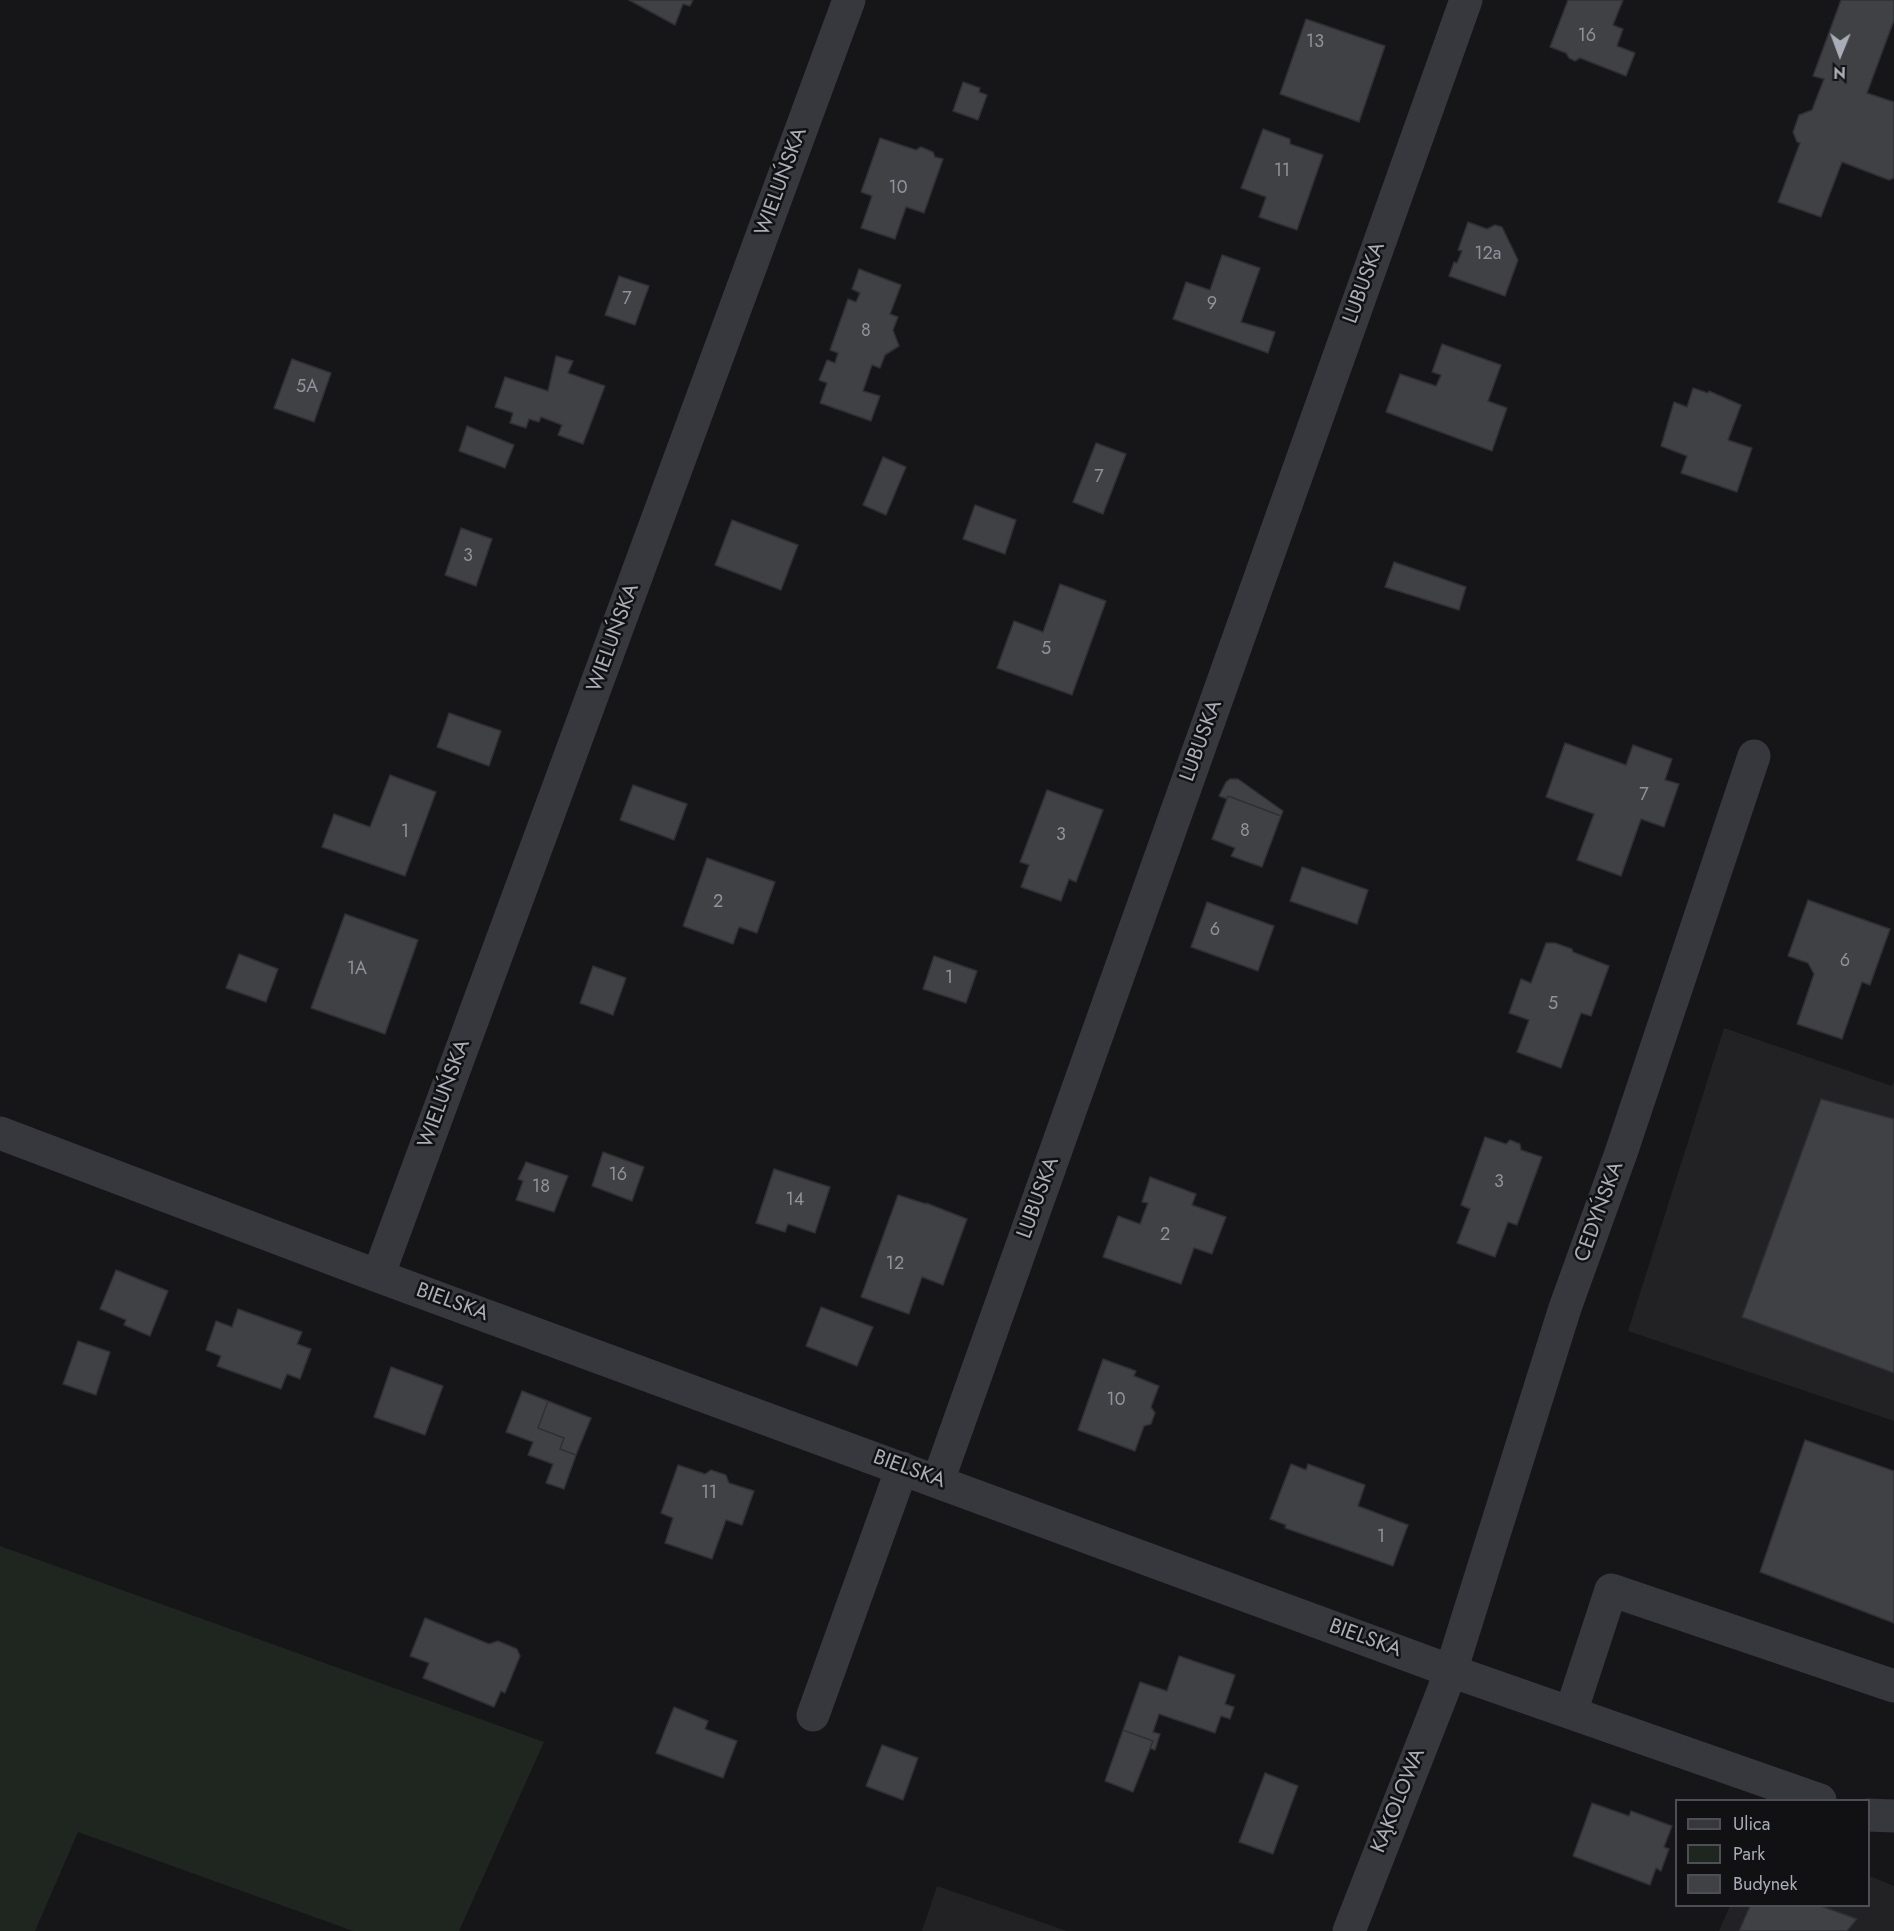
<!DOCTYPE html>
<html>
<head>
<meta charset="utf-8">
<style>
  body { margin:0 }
  #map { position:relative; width:1894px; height:1931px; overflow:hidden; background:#161618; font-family:Jost,sans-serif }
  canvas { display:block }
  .legend { position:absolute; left:1675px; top:1799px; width:195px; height:108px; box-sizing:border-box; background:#111113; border:2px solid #4d4f55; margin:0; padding:8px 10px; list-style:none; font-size:18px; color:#a8adb8 }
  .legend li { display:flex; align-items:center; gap:12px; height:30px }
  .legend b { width:30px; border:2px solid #4d4f55 }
  .north { position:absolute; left:1810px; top:24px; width:60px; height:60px; -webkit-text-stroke:4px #111113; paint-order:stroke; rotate:181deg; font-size:16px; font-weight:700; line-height:24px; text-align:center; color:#a8adb8 }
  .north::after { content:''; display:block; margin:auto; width:21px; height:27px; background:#a8adb8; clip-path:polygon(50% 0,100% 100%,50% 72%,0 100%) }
</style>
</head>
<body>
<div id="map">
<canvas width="1894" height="1931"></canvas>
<ul class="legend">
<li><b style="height:8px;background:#37383d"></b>Ulica</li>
<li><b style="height:16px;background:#1e261f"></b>Park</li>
<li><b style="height:16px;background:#404145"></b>Budynek</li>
</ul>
<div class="north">N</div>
</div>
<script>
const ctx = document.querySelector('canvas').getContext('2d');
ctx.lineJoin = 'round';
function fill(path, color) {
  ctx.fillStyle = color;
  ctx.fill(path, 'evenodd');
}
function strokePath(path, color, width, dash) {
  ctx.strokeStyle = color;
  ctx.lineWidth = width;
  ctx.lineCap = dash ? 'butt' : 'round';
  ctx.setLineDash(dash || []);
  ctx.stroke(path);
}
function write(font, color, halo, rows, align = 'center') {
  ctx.font = font + ' Jost,sans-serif';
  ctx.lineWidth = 5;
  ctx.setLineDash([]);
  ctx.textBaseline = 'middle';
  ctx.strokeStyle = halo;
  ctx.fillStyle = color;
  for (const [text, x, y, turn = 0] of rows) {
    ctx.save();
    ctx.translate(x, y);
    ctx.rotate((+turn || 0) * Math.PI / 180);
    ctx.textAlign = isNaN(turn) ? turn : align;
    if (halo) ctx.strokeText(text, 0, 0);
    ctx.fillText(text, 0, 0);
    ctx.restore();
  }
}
fill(new Path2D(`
  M1724,1028L1892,1086L1894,1081V1421L1628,1331Z
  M1869,1876L1894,1886V1931H1719L1730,1906H1868Z
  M937,1886L1067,1931H922Z`), '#222225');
fill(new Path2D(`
  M0,1546L544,1742L459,1931H353L78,1832L35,1931H0Z`), '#1e261f');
const building = new Path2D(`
  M629,0H693L690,6L683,4L675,25Z
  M1568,0H1623L1613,25L1623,29L1617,46L1635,53L1626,76L1580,58L1575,61L1569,58L1566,53L1550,47Z
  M1841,0H1894V20L1867,93L1894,102V178L1889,180L1842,162L1821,217L1778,202L1800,143L1797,142L1793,132L1799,115L1812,110L1824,79L1813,76Z
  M1306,19L1385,46L1359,122L1280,94Z
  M963,82L980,88L979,92L987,95L978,120L953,111Z
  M1263,129L1290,139V144L1323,155L1297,230L1259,217L1266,197L1241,188Z
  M880,138L916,150L921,147L933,152L935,157L943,159L924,213L906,207L895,239L861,228L872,196L861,192Z
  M1468,222L1487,229L1495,225L1502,227L1518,260L1505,296L1449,276L1454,262L1457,263L1462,251L1458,250Z
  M1222,255L1260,268L1241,322L1275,332L1268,353L1173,319L1186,282L1210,290Z
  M859,269L901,285L890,314L898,317L893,330L899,346L885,355L880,368L872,365L863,391L880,396L871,421L820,403L827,383L819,380L827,360L835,363L838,353L830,350L848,299L856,302L860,293L852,289Z
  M619,276L649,286L635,325L605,315Z
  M1442,344L1501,365L1488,401L1507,408L1492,451L1386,412L1400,374L1436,386L1441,375L1432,372Z
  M556,356L573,361L568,373L605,386L583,444L558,435L562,425L541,417L539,422L529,419L526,428L510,423L513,413L495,407L505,377L548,391Z
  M292,359L331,373L314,422L274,408Z
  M1693,388L1708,393L1709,391L1741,405L1728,440L1752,448L1737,492L1681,473L1687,456L1661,446L1674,402L1687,407Z
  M467,426L514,445L505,468L459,451Z
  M1096,443L1126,454L1103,514L1073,502Z
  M883,457L906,467L886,515L863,505Z
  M975,505L1016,520L1005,554L963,539Z
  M732,520L798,545L781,590L715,565Z
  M461,528L492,539L476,586L445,575Z
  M1394,562L1466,587L1459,610L1385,587Z
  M1060,584L1106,601L1072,695L997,668L1014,621L1043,632Z
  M449,713L501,731L489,766L437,747Z
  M1565,743L1626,765L1633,745L1672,759L1665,780L1679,784L1664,827L1641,819L1621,876L1577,860L1594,814L1546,797Z
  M390,775L436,792L405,876L322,847L334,814L370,827Z
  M1230,779H1238L1283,811L1281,816L1228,796L1227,799L1219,796L1226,782Z
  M633,785L687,804L674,840L620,820Z
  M1047,790L1103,810L1076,882L1069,879L1061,901L1021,887L1029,865L1020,862Z
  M1228,796L1281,816L1262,867L1231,856L1235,848L1212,839Z
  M707,858L775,882L757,933L739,927L733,944L683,926Z
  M1302,867L1368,890L1357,924L1290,901Z
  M1808,900L1890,929L1870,985L1862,982L1842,1039L1797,1024L1814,974L1808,963L1788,956Z
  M1207,902L1274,926L1258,971L1191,947Z
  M345,914L418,940L385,1034L311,1008Z
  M1546,943H1555L1572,949L1573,952L1609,966L1591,1016L1581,1013L1561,1068L1517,1052L1529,1020L1509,1013L1521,979L1531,983Z
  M239,954L278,969L266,1002L226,988Z
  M934,956L977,971L966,1003L923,989Z
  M593,966L626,978L613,1015L580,1003Z
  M1821,1099L1894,1119V1373L1742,1317Z
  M1485,1137L1506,1144L1510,1140L1520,1144L1521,1150L1542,1157L1517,1225L1508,1222L1495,1257L1457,1243L1470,1209L1461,1205Z
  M603,1152L644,1167L632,1201L592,1186Z
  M526,1162L568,1176L554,1212L516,1200L523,1181L518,1179Z
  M774,1169L830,1187L815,1233L788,1224L785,1232L756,1223Z
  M1150,1177L1196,1194L1192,1205L1226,1217L1212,1254L1194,1248L1181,1284L1103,1257L1118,1216L1140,1224L1148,1203L1142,1202Z
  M898,1195L926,1204V1203L967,1219L943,1285L922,1277L909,1314L861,1297Z
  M116,1270L168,1291L150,1336L124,1325L126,1320L100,1309Z
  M821,1307L873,1327L857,1366L806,1346Z
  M238,1309L302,1332L297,1344L311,1349L300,1379L287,1374L281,1389L217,1366L221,1356L206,1350L216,1321L232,1327Z
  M78,1341L110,1352L96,1395L63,1384Z
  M1103,1359L1136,1371L1134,1376L1159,1386L1151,1407L1155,1413L1151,1424L1144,1426L1135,1451L1078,1430Z
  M391,1367L443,1386L425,1435L374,1417Z
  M522,1391L548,1401L538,1428L564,1438L560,1449L576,1455L564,1489L546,1483L553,1464L528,1455L533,1442L506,1432Z
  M548,1401L591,1418L576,1455L560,1449L564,1438L538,1428Z
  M1805,1440L1894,1471V1623L1760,1572Z
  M1291,1464L1306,1470L1308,1464L1365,1485L1358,1506L1408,1525L1393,1566L1285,1528L1286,1525L1270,1519Z
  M678,1465L705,1474L711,1470L726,1475L729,1483L754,1491L742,1525L726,1520L712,1559L665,1543L673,1518L661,1513Z
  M425,1618L489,1644L498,1641L517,1649L520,1656L505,1693L501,1691L494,1707L423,1678L429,1663L410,1656Z
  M1179,1656L1235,1675L1225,1704L1234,1707L1230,1719L1221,1716L1215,1733L1159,1714L1153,1732L1160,1734L1155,1750L1150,1748L1153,1741L1123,1730L1140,1682L1167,1691Z
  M674,1707L708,1721L705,1729L737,1741L723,1778L656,1753Z
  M1123,1730L1153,1741L1133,1792L1105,1781Z
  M882,1745L918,1758L903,1800L866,1786Z
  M1265,1773L1298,1786L1273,1854L1239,1842Z
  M1592,1803L1629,1816L1631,1811L1672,1826L1664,1847L1669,1849L1661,1871L1656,1868L1650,1885L1573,1856Z
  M1750,1906H1821L1857,1919L1847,1931H1739Z`);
fill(building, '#404145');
strokePath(building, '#303034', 1.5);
strokePath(new Path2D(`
  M0,1133L378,1276L1451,1671L1820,1800
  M378,1276L849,0
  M938,1481L1466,0
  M1571,1712L1611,1590L1894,1686
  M813,1715L902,1468
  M1868,1815L1894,1816
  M1349,1931L1451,1671L1565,1308L1621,1153L1754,756`), '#37383d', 33);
write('18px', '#8e929b', null, [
  ["16",1587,37],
  ["13",1315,43],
  ["11",1282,172],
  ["10",898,189],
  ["12a",1488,255],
  ["7",627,300],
  ["9",1212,305],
  ["8",866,332],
  ["5A",307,388],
  ["7",1099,478],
  ["3",468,557],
  ["5",1046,650],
  ["7",1644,796],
  ["8",1245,832],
  ["1",405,833],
  ["3",1061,836],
  ["2",718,903],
  ["6",1215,931],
  ["6",1845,962],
  ["1A",357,970],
  ["1",949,979],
  ["5",1553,1005],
  ["16",618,1176],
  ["3",1499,1183],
  ["18",541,1188],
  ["14",795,1201],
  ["2",1165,1236],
  ["12",895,1265],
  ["10",1116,1401],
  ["11",709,1494],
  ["1",1381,1538]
]);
write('21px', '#a8adb8', '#111113', [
  ["WIELUŃSKA",782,182,-70],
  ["LUBUSKA",1365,283,-70],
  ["WIELUŃSKA",614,638,-70],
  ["LUBUSKA",1202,741,-70],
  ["WIELUŃSKA",445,1094,-70],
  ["LUBUSKA",1039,1198,-70],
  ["CEDYŃSKA",1600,1212,-70],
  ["BIELSKA",452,1303,20],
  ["BIELSKA",909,1470,20],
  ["BIELSKA",1365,1639,20],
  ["KĄKOLOWA",1399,1801,-68]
]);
</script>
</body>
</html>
